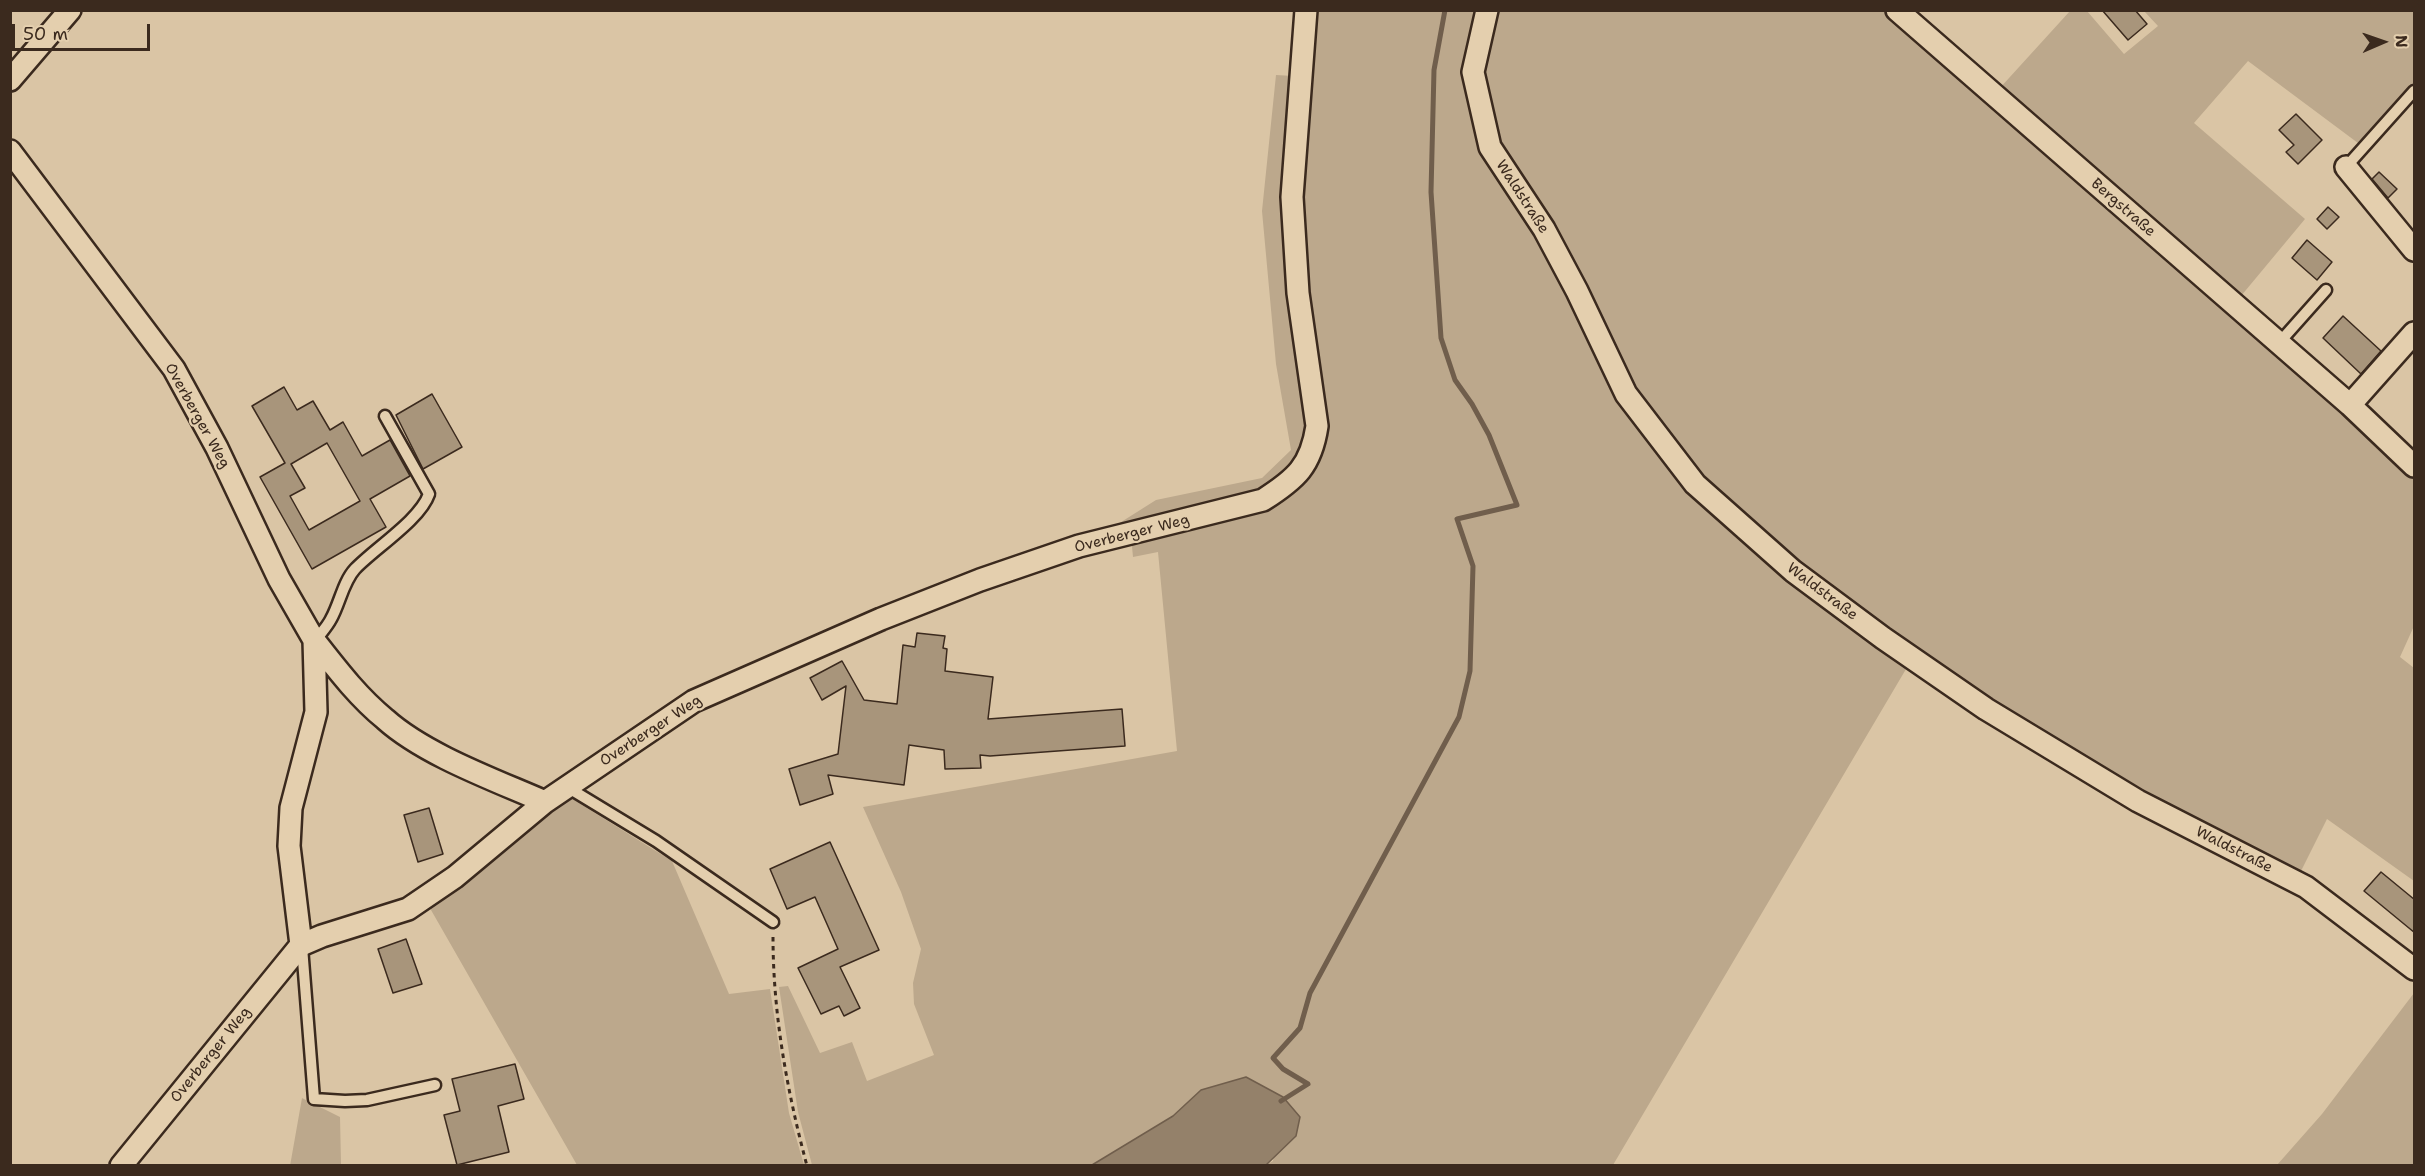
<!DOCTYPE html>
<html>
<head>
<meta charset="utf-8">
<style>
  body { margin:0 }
  #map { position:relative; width:2425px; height:1176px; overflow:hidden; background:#dac5a5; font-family:"Shantell Sans",sans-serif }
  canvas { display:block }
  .frame { position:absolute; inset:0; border:12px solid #3b2a1e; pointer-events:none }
  .north { position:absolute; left:2353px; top:12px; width:60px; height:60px; -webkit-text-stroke:4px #e4cfae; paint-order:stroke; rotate:88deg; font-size:16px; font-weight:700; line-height:24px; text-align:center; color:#3b2a1e }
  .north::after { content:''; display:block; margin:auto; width:21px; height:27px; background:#3b2a1e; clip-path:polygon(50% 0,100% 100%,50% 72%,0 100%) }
  .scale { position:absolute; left:12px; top:24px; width:138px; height:27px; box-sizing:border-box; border:3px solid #3b2a1e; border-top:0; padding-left:8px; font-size:18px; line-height:21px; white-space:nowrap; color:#3b2a1e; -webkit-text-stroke:4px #e4cfae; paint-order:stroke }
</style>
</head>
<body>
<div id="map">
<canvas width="2425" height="1176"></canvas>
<div class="frame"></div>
<div class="north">N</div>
<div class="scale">50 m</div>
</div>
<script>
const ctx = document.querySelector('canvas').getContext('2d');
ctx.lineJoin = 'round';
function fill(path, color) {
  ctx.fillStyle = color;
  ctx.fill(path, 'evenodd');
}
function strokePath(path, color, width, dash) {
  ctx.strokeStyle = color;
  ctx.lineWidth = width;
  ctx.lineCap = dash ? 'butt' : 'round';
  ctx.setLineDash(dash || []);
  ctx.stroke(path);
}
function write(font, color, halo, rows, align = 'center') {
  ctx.font = font + ' "Shantell Sans",sans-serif';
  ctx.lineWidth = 4.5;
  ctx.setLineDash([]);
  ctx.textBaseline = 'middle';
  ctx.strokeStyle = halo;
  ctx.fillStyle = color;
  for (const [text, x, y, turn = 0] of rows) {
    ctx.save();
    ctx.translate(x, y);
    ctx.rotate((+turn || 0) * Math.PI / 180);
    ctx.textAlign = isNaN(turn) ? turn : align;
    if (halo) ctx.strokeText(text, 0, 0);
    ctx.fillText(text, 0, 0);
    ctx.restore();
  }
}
fill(new Path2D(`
  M1885,10C2064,163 2242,317 2414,477V626L2400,657L2414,668V881L2327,819L2298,877L2027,723L1886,636L1698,482L1629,393L1493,145L1476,72L1490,11Z
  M1310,11H1485L1479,114L1576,292L1694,488L1909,664L1613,1165H1266L1273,1161L1283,1097L1246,1077L1201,1090L1173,1116L1092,1165H812L798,1112L779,987L788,986L820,1053L852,1042L867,1081L934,1055L914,1004L913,983L921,949L901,892L863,807L1177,751L1158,552L1133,557L1131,536L1264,503L1311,466L1294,196Z
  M2070,11H2087L2124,54L2158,26L2144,11H2414V88L2362,146L2248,61L2194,123L2305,219L2236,302L1999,89Z
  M1276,75L1293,76L1313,425L1302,462L1260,495L1131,527L1118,524L1156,500L1262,478L1291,450L1276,364L1262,211Z
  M566,795L672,861L729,994L770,989L789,1113L804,1165H577L427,903Z
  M2414,993V1165H2277L2322,1114Z
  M302,1098L340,1117L341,1165L290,1166Z`), '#bca88c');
const water = new Path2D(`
  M1246,1077L1283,1097L1300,1117L1296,1136L1266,1165H1092L1173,1116L1201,1090Z`);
fill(water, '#94816a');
strokePath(water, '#705e4c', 1.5);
strokePath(new Path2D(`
  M1281,1101L1308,1084L1283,1069L1273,1058L1300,1028L1310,993L1459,717L1470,671L1473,566L1457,519L1517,505L1489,435L1472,404L1455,380L1441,338L1431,192L1434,70L1445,10`), '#705e4c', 5);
const building = new Path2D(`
  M2102,10H2135L2147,24L2128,40Z
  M2296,114L2322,140L2298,164L2286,152L2294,145L2279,130Z
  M2379,172L2397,189L2388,198L2372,179Z
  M2328,207L2339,217L2327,229L2317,219Z
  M2307,240L2332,262L2317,280L2292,258Z
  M2343,316L2381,351L2361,374L2323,338Z
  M284,387L297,410L313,401L330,430L343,422L362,456L390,440L410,476L370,499L386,527L312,569L260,477L285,463L252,406ZM327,443L360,501L309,530L290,496L305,488L291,464Z
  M432,394L462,447L423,469L396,415Z
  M917,633L945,636L943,648L947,649L945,671L993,677L988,719L1122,709L1125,746L990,756L980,755L981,768L945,769L944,750L909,745L904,785L828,775L833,794L800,805L789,769L838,754L846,686L822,700L810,678L842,661L864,700L897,704L903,645L915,647Z
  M429,808L443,854L418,862L404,815Z
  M830,842L879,950L840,967L860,1008L844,1016L839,1006L821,1014L798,968L838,949L815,897L787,909L770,869Z
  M2381,872L2415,900V933L2364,891Z
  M406,939L422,984L393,993L378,949Z
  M515,1064L524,1099L498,1106L509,1152L457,1165L444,1115L460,1111L452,1079Z`);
fill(building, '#a8957b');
strokePath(building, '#3b2a1e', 1.5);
const service = new Path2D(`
  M2346,167L2414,91
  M2278,344L2326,290
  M315,641C320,634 327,627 331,619C340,603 343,582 355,569C375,548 420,520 429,494L385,416
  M567,787L656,841L773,922
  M302,947L314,1099L345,1101L367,1100L435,1085`);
const minor = new Path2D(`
  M1487,10L1473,72L1490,147L1544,229L1577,291L1626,394L1695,484L1793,571L1883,638L1986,709L2138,801L2306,887L2414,969
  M1897,10L2350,405L2414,466
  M10,80L70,10
  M10,151L174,369L217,448L279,579L314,640L316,712L291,808L289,846L301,945
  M2346,167L2414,250
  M2350,405L2414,333
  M314,640C336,668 357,696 385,719C425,755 495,780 545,802
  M121,1166L301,945L322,936L408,909L455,877L545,802L694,701L881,619L980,580L1079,546L1263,500C1296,479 1311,466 1317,426L1298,293L1292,197L1306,10`);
strokePath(service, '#3b2a1e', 15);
strokePath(minor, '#3b2a1e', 26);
strokePath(new Path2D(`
  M773,937C773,1014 787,1091 807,1166`), '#3b2a1e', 3, [4.5, 4.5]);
strokePath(service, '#e4cfae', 10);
strokePath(minor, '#e4cfae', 21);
write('15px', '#3b2a1e', '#e4cfae', [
  ["Waldstraße",1522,197,57],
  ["Bergstraße",2123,208,41],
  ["Overberger Weg",197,416,61],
  ["Overberger Weg",1132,534,-14],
  ["Waldstraße",1822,592,37],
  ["Overberger Weg",651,731,-33],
  ["Waldstraße",2234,850,27],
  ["Overberger Weg",211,1055,-51]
]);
</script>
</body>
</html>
